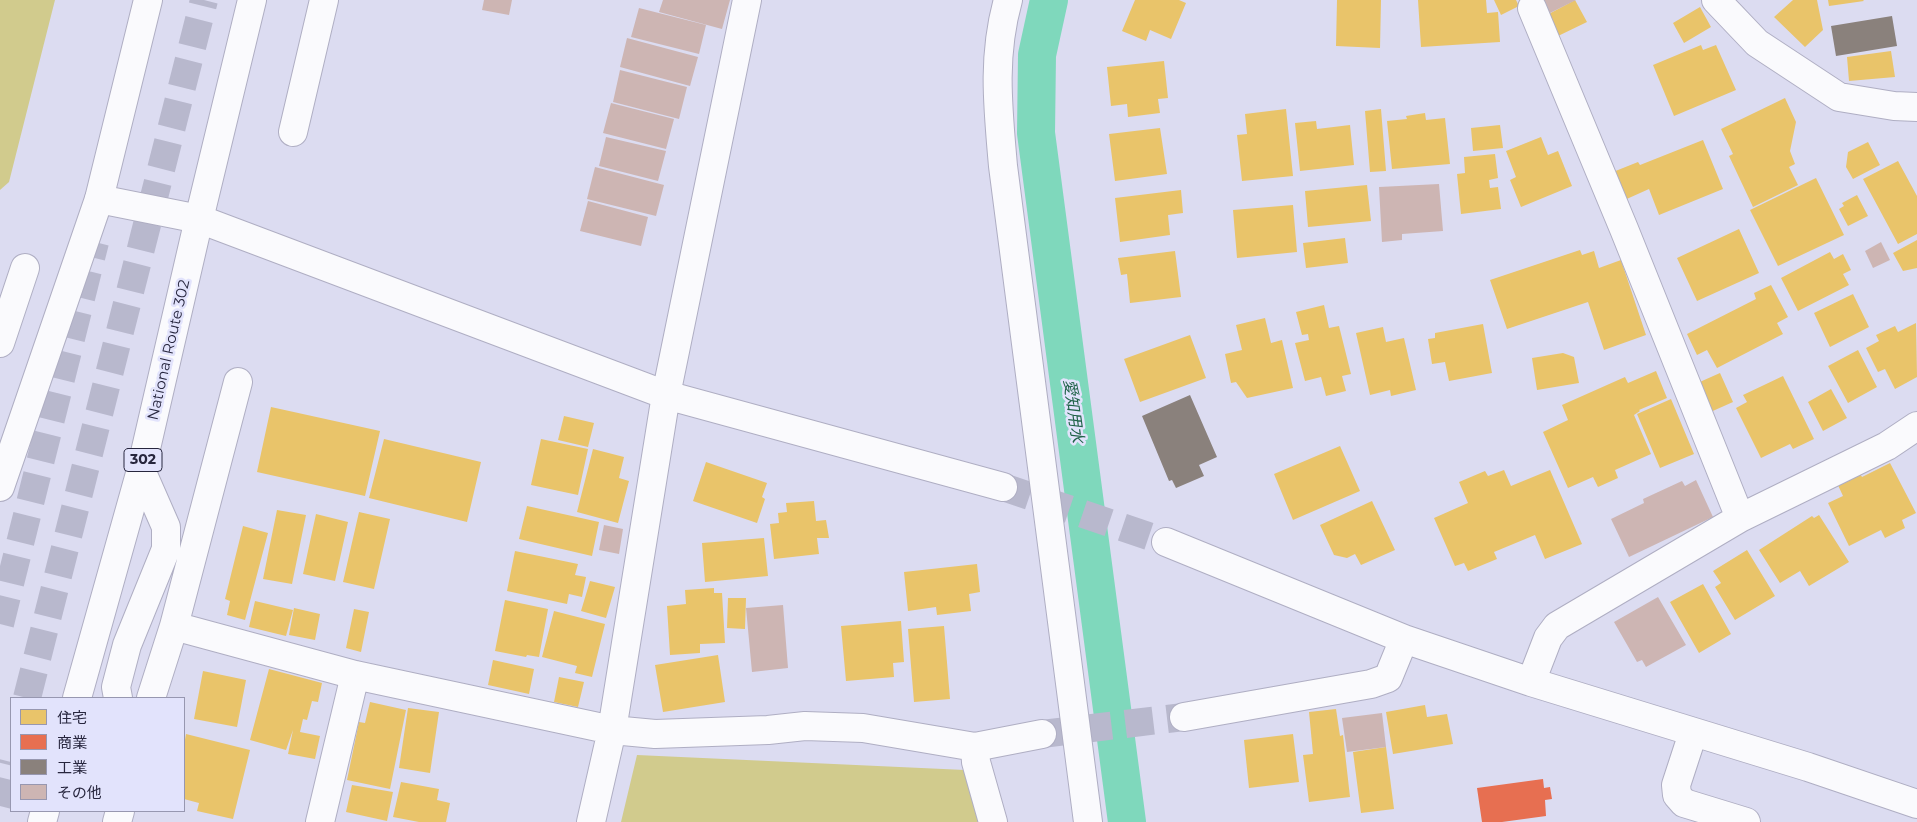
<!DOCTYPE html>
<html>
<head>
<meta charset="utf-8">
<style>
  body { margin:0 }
  #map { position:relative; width:1917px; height:822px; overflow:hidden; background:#dcdcf1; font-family:Montserrat,"Noto Sans JP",sans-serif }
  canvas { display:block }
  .legend { position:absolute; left:10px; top:697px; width:175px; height:115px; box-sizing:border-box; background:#e2e3fc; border:1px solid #9797b0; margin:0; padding:6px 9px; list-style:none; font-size:15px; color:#27263e }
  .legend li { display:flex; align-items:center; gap:10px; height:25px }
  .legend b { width:25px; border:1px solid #9797b0 }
</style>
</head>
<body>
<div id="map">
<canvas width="1917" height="822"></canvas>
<ul class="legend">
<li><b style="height:14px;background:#e9c46a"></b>住宅</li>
<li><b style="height:14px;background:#e76f51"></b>商業</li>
<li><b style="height:14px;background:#8a817c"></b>工業</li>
<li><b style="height:14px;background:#cdb5b3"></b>その他</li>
</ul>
</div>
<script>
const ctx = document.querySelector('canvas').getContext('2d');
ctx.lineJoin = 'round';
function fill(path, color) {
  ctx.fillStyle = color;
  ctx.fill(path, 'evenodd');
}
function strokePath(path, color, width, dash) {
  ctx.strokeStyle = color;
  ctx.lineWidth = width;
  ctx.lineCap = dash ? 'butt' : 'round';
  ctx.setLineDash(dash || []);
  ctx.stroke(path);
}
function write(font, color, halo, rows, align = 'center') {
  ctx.font = font + ' Montserrat,"Noto Sans JP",sans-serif';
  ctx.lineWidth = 5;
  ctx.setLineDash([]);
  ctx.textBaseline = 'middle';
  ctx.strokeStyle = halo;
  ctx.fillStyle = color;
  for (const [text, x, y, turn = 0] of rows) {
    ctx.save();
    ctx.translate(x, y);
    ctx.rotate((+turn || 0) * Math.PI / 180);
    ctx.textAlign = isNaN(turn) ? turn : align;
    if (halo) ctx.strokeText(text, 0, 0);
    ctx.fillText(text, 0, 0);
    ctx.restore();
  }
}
fill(new Path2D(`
  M0,0H55L9,182L0,190Z
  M637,755L965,770L978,822H621Z`), '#d1cb8d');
fill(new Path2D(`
  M1135,0H1179L1186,3L1171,39L1150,30L1146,41L1122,31Z
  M1337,0H1381L1380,48L1336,46Z
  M1418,0H1486L1487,13L1498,12L1500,42L1421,47Z
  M1494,0H1516L1519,6L1501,15Z
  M1575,0L1587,22L1556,37L1545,16Z
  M1793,0H1817L1823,30L1805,47L1774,17Z
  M1828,0H1863L1864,1L1829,6Z
  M1700,7L1711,27L1684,43L1673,23Z
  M1701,45L1703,50L1716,45L1736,90L1674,116L1653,65Z
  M1891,51L1895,77L1849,81L1847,57Z
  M1164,61L1168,98L1158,99L1160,113L1128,117L1127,104L1111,106L1107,67Z
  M1785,98L1796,122L1790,151L1795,164L1789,167L1798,185L1753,207L1729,156L1733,154L1721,129Z
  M1286,109L1293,176L1242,181L1237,135L1247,134L1245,114Z
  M1381,109L1386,171L1370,172L1365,111Z
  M1425,113L1426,120L1445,118L1450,164L1392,169L1387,121L1407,119L1406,116Z
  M1316,121L1317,129L1350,125L1354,165L1300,171L1295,123Z
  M1500,125L1503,148L1473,151L1471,128Z
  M1160,128L1167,174L1115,181L1109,134Z
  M1541,137L1548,155L1558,151L1572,186L1521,207L1510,180L1516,177L1506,151Z
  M1703,140L1723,189L1659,215L1649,189L1620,202L1608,174L1638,162L1640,165Z
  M1868,142L1880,165L1853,179L1846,167L1848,152Z
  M1495,154L1498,178L1489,180L1490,188L1498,187L1501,209L1461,214L1457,174L1465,173L1464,157Z
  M1898,161L1917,196V234L1898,244L1863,179Z
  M1816,178L1844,235L1778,266L1750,210Z
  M1367,185L1371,221L1308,227L1305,191Z
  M1181,190L1183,213L1168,215L1170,235L1120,242L1115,198Z
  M1857,195L1868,216L1848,226L1839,209L1844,206L1842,203Z
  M1293,205L1297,252L1237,258L1233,210Z
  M1739,229L1759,273L1697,301L1677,258Z
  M1345,238L1348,263L1306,268L1303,243Z
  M1917,240V268L1903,271L1893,253Z
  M1580,250L1582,255L1594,251L1599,268L1621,260L1646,335L1604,350L1588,302L1507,329L1490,280Z
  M1175,251L1181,297L1130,303L1127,274L1121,275L1118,258Z
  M1830,252L1834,259L1843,254L1851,270L1843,274L1849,285L1798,311L1781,278Z
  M1771,285L1788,317L1777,323L1783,334L1717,368L1707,350L1697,355L1687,334L1756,299L1754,293Z
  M1853,294L1869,327L1830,347L1814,313Z
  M1324,305L1329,328L1339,326L1351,374L1342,376L1346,391L1326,396L1321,377L1305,381L1295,343L1309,340L1308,334L1302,335L1296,312Z
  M1265,318L1271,343L1282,340L1293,388L1247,398L1236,382L1231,383L1225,354L1242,350L1236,325Z
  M1916,323L1917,377L1895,389L1885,369L1878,372L1866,348L1879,341L1876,335L1895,326L1898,332Z
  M1483,324L1492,373L1449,381L1445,362L1432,364L1428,339L1435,338V333Z
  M1383,327L1386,342L1404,338L1416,390L1391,396L1390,390L1370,395L1356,333Z
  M1190,335L1206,378L1140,402L1124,359Z
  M1858,350L1877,387L1848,403L1828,366Z
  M1563,353L1574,357L1579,383L1537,390L1532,358Z
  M1656,371L1667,398L1639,410L1640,411L1634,415L1651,454L1615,470L1618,478L1598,487L1593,477L1568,488L1543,432L1568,420L1562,405L1625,377L1628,383Z
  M1720,373L1733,402L1706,414L1693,385Z
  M1783,376L1814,439L1793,449L1790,444L1761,458L1736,408L1747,402L1743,395Z
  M1831,389L1847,418L1823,431L1808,402Z
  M1671,399L1694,454L1660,468L1637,414Z
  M271,407L380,431L365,496L257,472Z
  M564,416L594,423L588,447L558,440Z
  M384,439L481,462L467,522L369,498Z
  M541,439L588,449L578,495L531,485Z
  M1340,446L1360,491L1293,520L1274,474Z
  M593,449L624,457L619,478L629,481L618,523L577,512Z
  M706,462L767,483L762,497L765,499L757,523L693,501Z
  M1890,463L1916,513L1902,520L1905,528L1885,538L1881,530L1849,546L1828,503L1843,496L1837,483L1859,472L1862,477Z
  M1504,470L1511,486L1550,470L1582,544L1545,559L1535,535L1494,552L1497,559L1468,571L1464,563L1455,566L1434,518L1468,503L1459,482L1485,471L1488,476Z
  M814,501L816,521L826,520L829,538H817L819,554L774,559L770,524L779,523L778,513L787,512L786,503Z
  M1372,501L1395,550L1361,565L1355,554L1347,558L1334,555L1320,525Z
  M527,506L599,522L592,556L519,539Z
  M277,510L306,515L292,584L263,579Z
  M359,512L390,519L374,589L343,582Z
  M316,514L348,522L335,581L303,574Z
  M1819,515L1849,562L1809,586L1800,571L1780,583L1759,550L1812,516L1814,518Z
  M243,526L268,533L245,620L227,615L230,601L225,599Z
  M764,538L768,576L705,582L702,543Z
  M1747,550L1775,596L1735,620L1715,587L1721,583L1713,571Z
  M515,551L578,564L575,575L586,577L582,597L569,594L567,604L507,591Z
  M977,564L980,592L969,594L971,611L937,615L936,607L908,611L904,572Z
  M590,581L615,587L606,618L581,611Z
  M1703,584L1731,634L1699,653L1670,602Z
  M714,588V593H722L725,643L700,644V653L670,655L667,606L686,604L685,590Z
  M728,598H746L745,629L727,628Z
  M505,600L548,609L539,657L527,655L526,657L495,651Z
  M255,601L293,610L286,636L249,627Z
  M294,608L320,614L315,640L289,635Z
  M354,609L369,612L361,652L346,648Z
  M554,611L605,624L592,677L575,673L577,666L542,657Z
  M901,621L904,662L893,663L894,677L846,681L841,626Z
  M944,626L950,699L914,702L908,629Z
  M718,655L725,702L663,712L655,665Z
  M493,660L534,669L529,694L488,685Z
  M269,669L322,683L318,702L312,701L307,720L303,719L300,732L320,736L315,759L288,754L293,730L286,750L250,740Z
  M203,671L246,680L237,727L194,719Z
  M559,677L584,682L578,707L554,702Z
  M370,702L406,710L390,789L347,780L359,722L365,723Z
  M1425,705L1427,717L1447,714L1453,744L1393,754L1386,712Z
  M408,708L439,712L430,773L399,768Z
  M1336,709L1340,736L1343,735L1350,797L1309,802L1303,755L1313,754L1309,712Z
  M186,734L250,750L233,819L197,811L199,803L184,799V745Z
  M1293,734L1299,782L1249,788L1244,740Z
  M1386,747L1394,809L1361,813L1353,752Z
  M401,782L439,789L437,800L450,803L446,822H419L393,817Z
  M352,785L393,792L387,821L346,812Z`), '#e9c46a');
fill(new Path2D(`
  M1543,779L1544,788L1550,787L1552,799L1545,800L1546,816L1502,822H1482L1477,788Z`), '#e76f51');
fill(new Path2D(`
  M1892,16L1897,46L1836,56L1831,26Z
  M1190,395L1217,457L1199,465L1204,476L1176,488L1172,480L1169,481L1142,416Z`), '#8a817c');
strokePath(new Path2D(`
  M1049,0L1037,55L1036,133L1127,822`), '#7fd8bc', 38);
fill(new Path2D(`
  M484,0H512L509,15L482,10Z
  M663,0H730L722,29L659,12Z
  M1543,0H1576L1550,13Z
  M639,8L706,25L699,54L631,37Z
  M627,38L698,57L690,86L620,67Z
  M620,70L687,87L679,119L613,102Z
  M611,103L674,119L666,149L603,133Z
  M606,137L666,151L658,181L599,166Z
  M595,167L664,185L656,216L587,199Z
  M1439,184L1443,231L1402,234V240L1382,242L1379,187Z
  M588,201L648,217L641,246L580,231Z
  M1881,242L1890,260L1873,268L1865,251Z
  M1696,480L1713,517L1629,557L1611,519L1644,503L1643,499L1682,481L1685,486Z
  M604,525L623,529L619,554L599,550Z
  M1658,597L1686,645L1646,667L1642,660L1637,662L1614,622Z
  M783,605L788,668L752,672L746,608Z
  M1382,713L1386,747L1347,752L1342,718Z`), '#cdb5b3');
strokePath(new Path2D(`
  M1003,487L1166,542
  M1042,734L1184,717`), '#b8b8cd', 28, [28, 14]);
strokePath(new Path2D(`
  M0,624L95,242
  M27,698L204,0
  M0,806L11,762`), '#b8b8cd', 28, [28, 14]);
const minor = new Path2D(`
  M1008,0C992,57 998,108 1003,166L1088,822
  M1716,0L1757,43L1839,97L1894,106L1917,107
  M1532,8L1624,229L1740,518
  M293,132L324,0
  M99,199L199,219L666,395L1003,487
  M0,343L25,268
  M1166,542L1404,639L1531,682L1808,767L1917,804
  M174,626L355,675L612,730L655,734L768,730L805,726L863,728L975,747L1042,734
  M1531,682L1548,638L1557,626L1740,518L1887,446L1917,426
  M118,698L116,687L127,645L166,549V527L141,470
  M151,698L174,626L238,382
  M1184,717L1371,684L1388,678L1404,639
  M1693,733L1676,785L1677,795L1684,803L1746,822
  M975,747L976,762L993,822
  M117,822L120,811
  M320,822L355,675
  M591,822L612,730L666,395L747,0`);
const highway = new Path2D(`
  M0,487L99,199L148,0
  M77,698L141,470L199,219L252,0
  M42,822L45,811`);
strokePath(minor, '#afaec3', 30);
strokePath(highway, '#afaec3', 30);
strokePath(minor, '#fafafd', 28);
strokePath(highway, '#fafafd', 28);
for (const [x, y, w] of [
  [143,460,38]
]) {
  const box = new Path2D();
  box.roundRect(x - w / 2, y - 11.5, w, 23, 4);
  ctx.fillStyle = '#e2e3fc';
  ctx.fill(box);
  strokePath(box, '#27263e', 1);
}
write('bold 14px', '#27263e', null, [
  ["302",143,460]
]);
write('15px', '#27263e', '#e2e3fc', [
  ["National Route 302",169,350,-77]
]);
write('italic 16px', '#206349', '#e2e3fc', [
  ["愛知用水",1073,411,82]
]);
</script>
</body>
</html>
